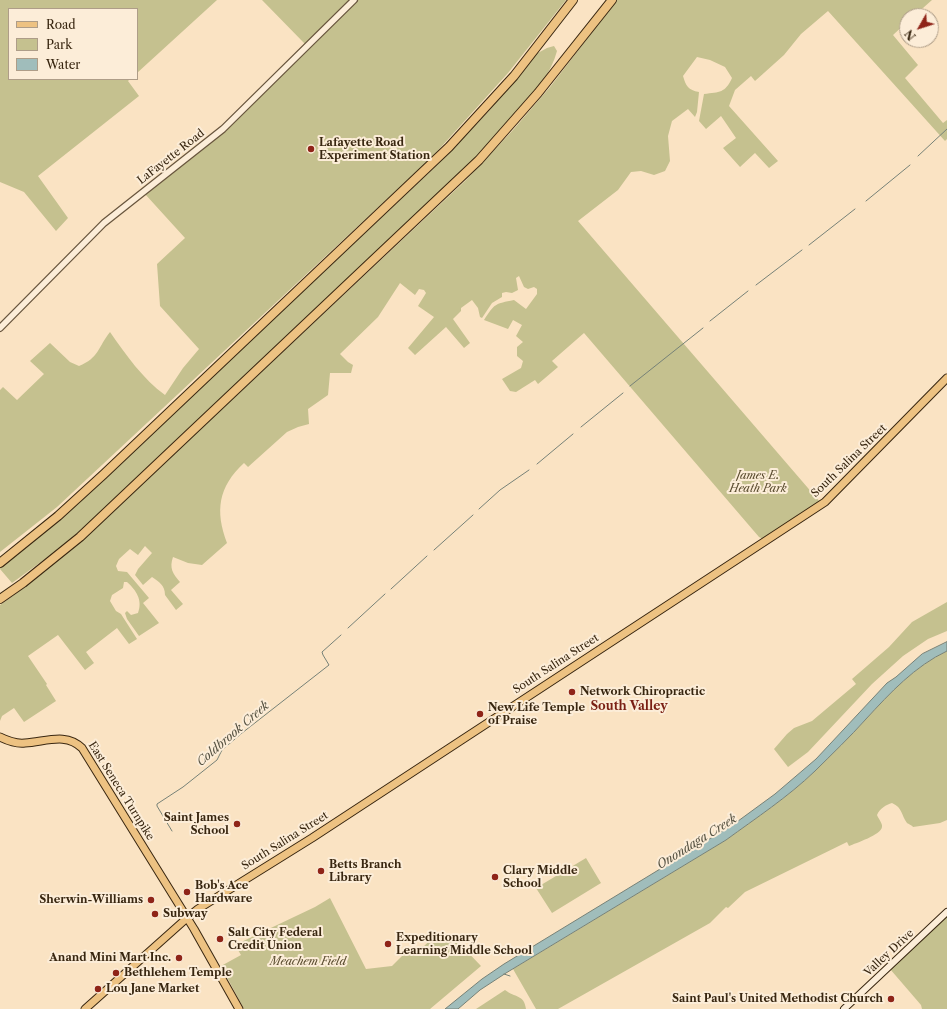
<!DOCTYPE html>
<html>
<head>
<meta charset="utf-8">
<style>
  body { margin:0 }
  #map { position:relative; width:947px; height:1009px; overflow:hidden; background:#fae3c3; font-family:"Libre Caslon Text",serif }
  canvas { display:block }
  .legend { position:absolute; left:8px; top:8px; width:130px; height:72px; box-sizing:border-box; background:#fcedd8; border:1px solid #ae9d88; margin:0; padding:5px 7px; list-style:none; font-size:12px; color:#382610 }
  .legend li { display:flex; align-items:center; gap:8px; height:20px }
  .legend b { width:20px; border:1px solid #ae9d88 }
  .north { position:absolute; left:899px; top:8px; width:40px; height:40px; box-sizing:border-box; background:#fcedd8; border:1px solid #ae9d88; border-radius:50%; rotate:231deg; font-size:11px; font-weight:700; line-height:16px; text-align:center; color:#382610 }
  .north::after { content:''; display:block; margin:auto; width:14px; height:18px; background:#8f2418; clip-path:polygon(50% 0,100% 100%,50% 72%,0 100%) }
</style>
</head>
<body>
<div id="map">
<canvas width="947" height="1009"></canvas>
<ul class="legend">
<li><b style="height:5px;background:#edc282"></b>Road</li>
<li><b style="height:11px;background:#c5c18f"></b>Park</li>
<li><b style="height:11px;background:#a0bdbb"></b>Water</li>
</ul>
<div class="north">N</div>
</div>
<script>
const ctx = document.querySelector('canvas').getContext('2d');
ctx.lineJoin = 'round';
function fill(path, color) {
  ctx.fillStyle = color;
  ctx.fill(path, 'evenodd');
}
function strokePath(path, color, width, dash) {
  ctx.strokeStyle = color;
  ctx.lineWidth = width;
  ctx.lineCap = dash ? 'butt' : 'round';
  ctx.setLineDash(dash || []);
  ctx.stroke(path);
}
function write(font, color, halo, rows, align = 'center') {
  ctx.font = font + ' "Libre Caslon Text",serif';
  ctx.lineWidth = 4;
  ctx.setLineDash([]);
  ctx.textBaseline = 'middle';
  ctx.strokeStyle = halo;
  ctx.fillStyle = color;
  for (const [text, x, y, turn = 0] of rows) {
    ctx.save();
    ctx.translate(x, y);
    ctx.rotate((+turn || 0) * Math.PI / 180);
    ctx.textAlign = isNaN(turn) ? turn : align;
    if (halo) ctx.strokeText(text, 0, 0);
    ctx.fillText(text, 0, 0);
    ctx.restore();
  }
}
fill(new Path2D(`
  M0,0H217L137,73V9H9V79H130L128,81L139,96L38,176L68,218L56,231L24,192L0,182Z
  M262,0H349L305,44Z
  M357,0H566L508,73L432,157L57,507L0,552V390L3,387L17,400L44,374L30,361L50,343L70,362L79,366C99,358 98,347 110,332C126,355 143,379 165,395L183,368L199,349L160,306L157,264L185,238L145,194L234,121Z
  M617,0H932L914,16H907V22L893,35L918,65L905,78L943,123L947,120V139L945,141L828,11L801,34L784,55L755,81L751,76L735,90L729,106L778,161L769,168L755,153L740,167L723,148L736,138L721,116L706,129L699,121L704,94C720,92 725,93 732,78L725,67L710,60L697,57L683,76C686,86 688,90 699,92L697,112L695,117L688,109L672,121L668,136L670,161L665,171L654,175L641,171L631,172L618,190L578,221L820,502L763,539L759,537L584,333L552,361L558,367L538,384L535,380L516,392L510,391L502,379L521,368L523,361L517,356V347L523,342L516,336L522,325L513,320L508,329L484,320C495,303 495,304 514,300L526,309L537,294V289L534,287L528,289L524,287L519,276L516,278L518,290L512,293L506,292L502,293V297L492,303L482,318L480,317L478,308L472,300L461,308V311L453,319L470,343L464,348L446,327L415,355L408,348L434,317L418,306L426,293L424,290L419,289L415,295L400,283L378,317L340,354L348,362L353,365L351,373H330L328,395L308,409L309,424L298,427L287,432L248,467L244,463C218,487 215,511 227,543L202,565L188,563L173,557C169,568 173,574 180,582L171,590L183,604L176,610L165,595C165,585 159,582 152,577L143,585L135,575L138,569L152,553L145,546L138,555L130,549L119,559L116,566L118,571L127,572L149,598L143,603L159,623L139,636L127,619L125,613L127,611L131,615L138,613C143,600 136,590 127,582H124L123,588L112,595L110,601L116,611L121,614L137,639L129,644L117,628L86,652L94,663L85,670L58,635L28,656L47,684L46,685L56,701L24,722L14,708L2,716L0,721V605C39,578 74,547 109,515L465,181L513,130L550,87Z
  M554,46L557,51C551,74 536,90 521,108C504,129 485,148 466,167L87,525L56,551L12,583L0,569V565L57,523L85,497L432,170L487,113L536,54L547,48Z
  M947,602V631L928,639L903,656L872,684L808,752L788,767L774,749L787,734L794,728L812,721L856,684L852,679L889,647L912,622Z
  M947,651V820L940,823L913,827C913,826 907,823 907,823C901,815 903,808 892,803C886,805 880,808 877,815C878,818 883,824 882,827C881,835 856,843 849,846L847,842L745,892L728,908L726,907L710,923L558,1009H536L513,969L726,840C756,818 788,797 815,771C832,754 850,737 866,719C890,693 915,666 947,651Z
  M586,858L601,883L552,913L536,888Z
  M330,898L366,969L392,966L408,950L417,949L420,946H424L439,932L460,944L481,966L430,1009H244L221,966L241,955L235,945L315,907Z
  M947,916V1009H922L921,1005L890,969Z
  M505,990C515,998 524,994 526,1009H476Z`), '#c5c18f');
const water = new Path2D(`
  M947,642V651C915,666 890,693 866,719C850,737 832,754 815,771C788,797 756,818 726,840L506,973L480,990L458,1009H445L482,979L504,964L734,824L775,794L816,759L887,683L896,677L922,654Z`);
fill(water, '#a0bdbb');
strokePath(water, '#768177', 1);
strokePath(new Path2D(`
  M918,156L947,129
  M866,201L910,165
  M809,245L855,209
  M756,285L802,250
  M710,321L748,291
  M630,386L703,328
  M581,427L623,393
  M537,464L573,434
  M479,509L500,490L529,470
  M434,550L473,515
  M391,589L427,556
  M348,628L385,594
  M172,831L157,806V804L183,787L217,760L222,750L242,733L329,665L323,655L322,652L341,635
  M504,974L510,976`), '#768177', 1);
const tertiary = new Path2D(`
  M0,328L104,223L223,129L354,0`);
const secondary = new Path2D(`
  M844,1009L947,912`);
const primary = new Path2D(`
  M0,737C8,741 16,744 25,743C45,742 66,732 82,748L194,929L239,1009
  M85,1009L187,918L198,909L312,838L825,502L947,378`);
const motorway = new Path2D(`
  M0,563L58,516L104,474L449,147L514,76L573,0
  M0,599L23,583L80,537L479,160L538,93L612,0`);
strokePath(tertiary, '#68553d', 8);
strokePath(secondary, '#382610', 8);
strokePath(primary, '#382610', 9);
strokePath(motorway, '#382610', 10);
strokePath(tertiary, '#fcedd8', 5.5);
strokePath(secondary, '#fcedd8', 6);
strokePath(primary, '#edc282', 7);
strokePath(motorway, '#edc282', 8);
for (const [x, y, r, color] of [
  [311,149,4,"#8f2418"],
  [572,692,4,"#8f2418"],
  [480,714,4,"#8f2418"],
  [237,824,4,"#8f2418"],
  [321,871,4,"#8f2418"],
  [495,877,4,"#8f2418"],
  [187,892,4,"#8f2418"],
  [151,900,4,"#8f2418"],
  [155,914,4,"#8f2418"],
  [220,939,4,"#8f2418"],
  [388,944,4,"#8f2418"],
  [179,958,4,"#8f2418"],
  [116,973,4,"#8f2418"],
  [98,989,4,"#8f2418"],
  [891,999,4,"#8f2418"]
]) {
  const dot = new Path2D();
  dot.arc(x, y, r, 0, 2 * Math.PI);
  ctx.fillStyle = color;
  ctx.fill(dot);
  strokePath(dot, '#fcedd8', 1.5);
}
write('bold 11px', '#382610', '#fcedd8', [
  ["Lafayette Road",319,143],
  ["Experiment Station",319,156],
  ["Network Chiropractic",580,692],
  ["New Life Temple",488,708],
  ["of Praise",488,721],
  ["Saint James",229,818,"right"],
  ["School",229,831,"right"],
  ["Betts Branch",329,865],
  ["Library",329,878],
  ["Clary Middle",503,871],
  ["School",503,884],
  ["Bob's Ace",195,886],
  ["Hardware",195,899],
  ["Sherwin-Williams",143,900,"right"],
  ["Subway",163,914],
  ["Salt City Federal",228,933],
  ["Credit Union",228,946],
  ["Expeditionary",396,938],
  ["Learning Middle School",396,951],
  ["Anand Mini Mart Inc.",171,958,"right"],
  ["Bethlehem Temple",124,973],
  ["Lou Jane Market",106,989],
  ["Saint Paul's United Methodist Church",883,999,"right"]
], 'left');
write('11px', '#382610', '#fcedd8', [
  ["LaFayette Road",171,157,-38],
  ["South Salina Street",849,461,-44],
  ["South Salina Street",556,664,-33],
  ["East Seneca Turnpike",121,791,58],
  ["South Salina Street",285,841,-32],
  ["Valley Drive",889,953,-43]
]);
write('italic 11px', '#5b4d30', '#fcedd8', [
  ["James E.",758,476],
  ["Heath Park",758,489],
  ["Meachem Field",308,962]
]);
write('bold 12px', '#7a1f14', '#fcedd8', [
  ["South Valley",629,707]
]);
write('italic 12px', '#575343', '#fcedd8', [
  ["Coldbrook Creek",233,734,-41],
  ["Onondaga Creek",697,842,-32]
]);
</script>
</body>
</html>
